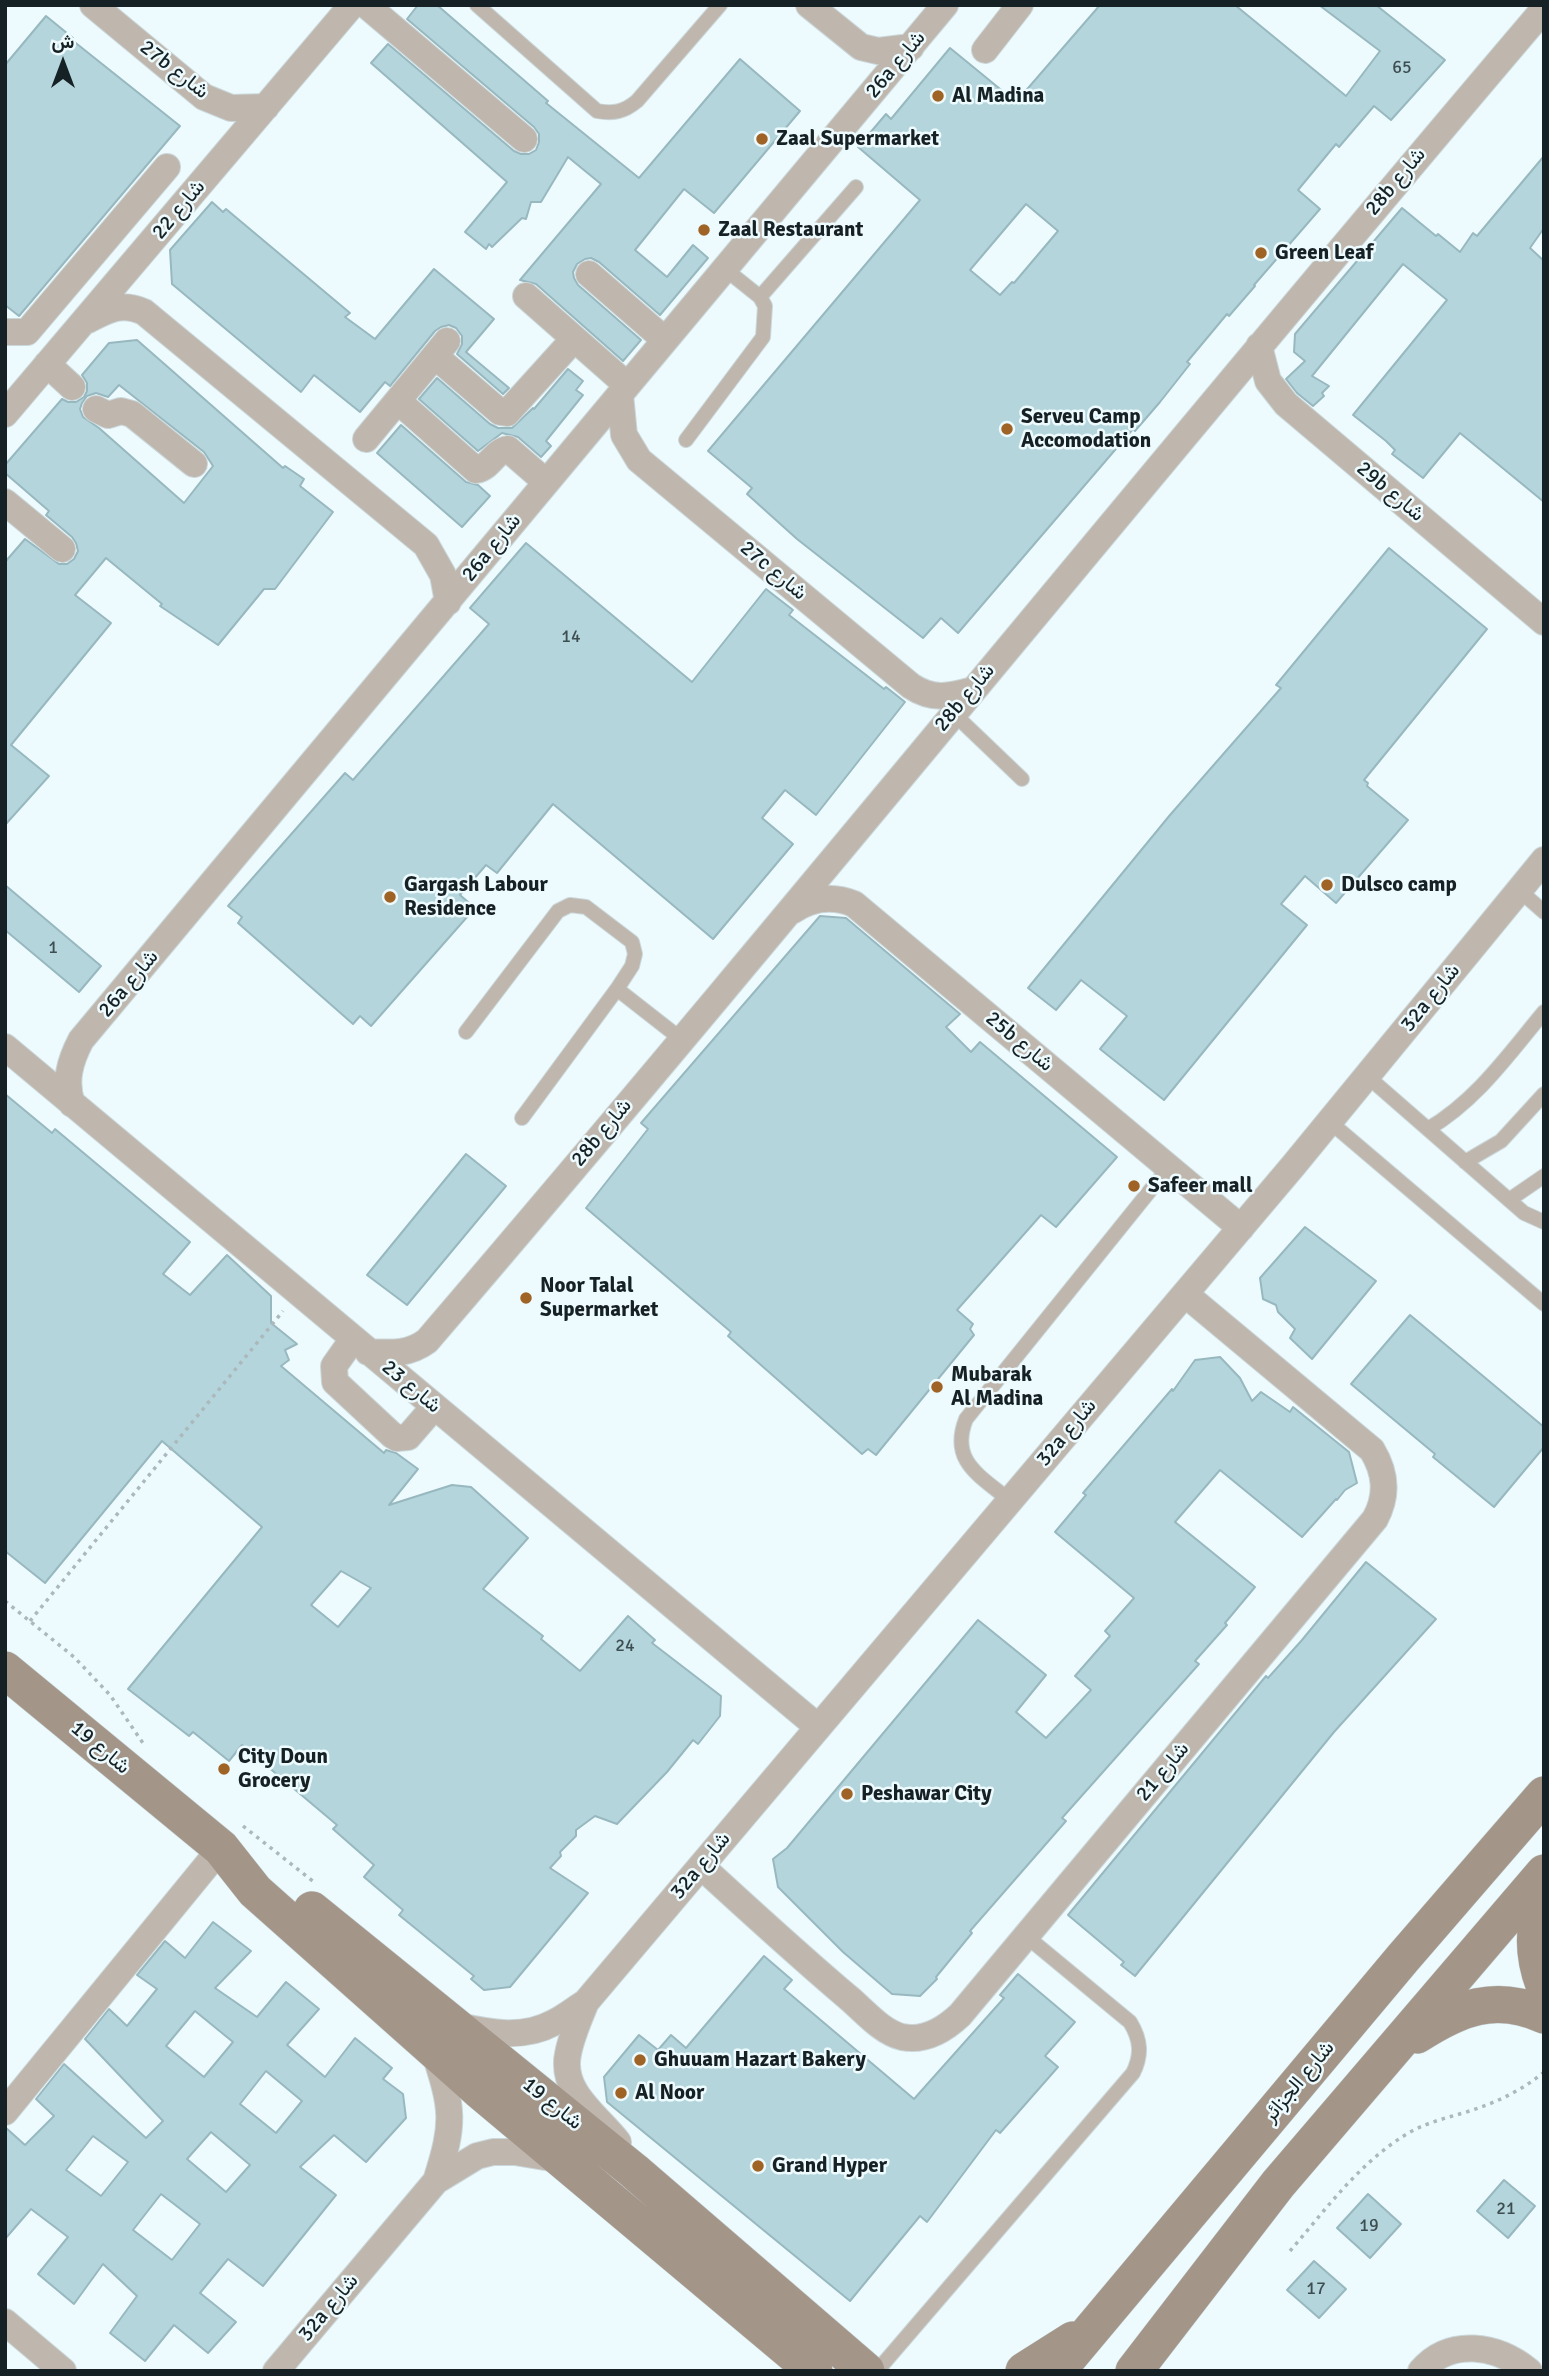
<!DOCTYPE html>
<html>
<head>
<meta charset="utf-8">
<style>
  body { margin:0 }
  #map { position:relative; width:1549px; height:2376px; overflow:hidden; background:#eefbfe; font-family:Signika,Vazirmatn,sans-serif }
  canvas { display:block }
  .frame { position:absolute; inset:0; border:7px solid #152124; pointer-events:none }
  .north { position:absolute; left:28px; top:28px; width:70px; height:70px; -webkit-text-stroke:5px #eefbfe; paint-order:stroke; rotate:0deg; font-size:19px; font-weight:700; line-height:28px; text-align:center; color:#152124 }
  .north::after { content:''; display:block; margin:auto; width:24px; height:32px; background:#152124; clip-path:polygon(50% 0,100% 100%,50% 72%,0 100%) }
</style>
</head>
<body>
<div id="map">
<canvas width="1549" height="2376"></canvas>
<div class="frame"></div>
<div class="north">ش</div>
</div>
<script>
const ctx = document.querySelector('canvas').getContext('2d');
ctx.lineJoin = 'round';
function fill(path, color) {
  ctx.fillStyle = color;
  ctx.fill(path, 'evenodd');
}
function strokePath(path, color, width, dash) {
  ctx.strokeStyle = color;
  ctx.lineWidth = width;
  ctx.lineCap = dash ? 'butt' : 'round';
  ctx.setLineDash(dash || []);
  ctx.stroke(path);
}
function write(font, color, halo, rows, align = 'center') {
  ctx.font = font + ' Signika,Vazirmatn,sans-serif';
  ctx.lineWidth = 5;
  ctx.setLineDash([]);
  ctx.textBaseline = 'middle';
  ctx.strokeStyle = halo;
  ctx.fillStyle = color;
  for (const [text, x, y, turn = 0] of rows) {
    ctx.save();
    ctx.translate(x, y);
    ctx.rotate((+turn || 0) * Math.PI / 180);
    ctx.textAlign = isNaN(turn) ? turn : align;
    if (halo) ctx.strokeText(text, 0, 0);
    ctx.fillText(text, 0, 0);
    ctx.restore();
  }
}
const building = new Path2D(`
  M418,5H437L548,101L546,103L639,178L740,59L800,111L714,213L684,189L635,250L667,277L693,245L708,258L660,315L599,262L591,258L585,259L577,264L573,272L574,278L578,285L641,340L623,361L536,284L520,280L601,184L568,157L541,202H531L526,219L522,218L492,247L489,244L486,249L465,232L507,182L371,63L388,44L514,151L521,154H529L536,150L539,142V134L534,127L407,19Z
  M1100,5H1235L1346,96L1380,51L1319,5H1376L1445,60L1391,120L1374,106L1339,147L1336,144L1298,190L1320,209L1254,285L1255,286L1229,316L1227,314L1187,362L1190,364L1160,402L1135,431L1133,429L958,633L941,618L923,638L797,539L747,494L752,488L708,451L920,200L858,147L886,114L891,119L950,48L1016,102ZM1026,204L1058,231L1014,283L1012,282L1000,295L970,270Z
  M46,16L73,38L72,40L180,126L19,316L5,305V65Z
  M1544,156V228L1530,248L1544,261V502L1460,433L1423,478L1392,454L1395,450L1386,441L1353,415L1447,300L1403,264L1312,376L1329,386L1322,393L1324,396L1313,406L1297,393L1286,379L1305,361L1294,352L1295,334L1402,208L1436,236L1438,234L1460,252L1473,233L1477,236Z
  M212,202L223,212L226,209L350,313L345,317L375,339L434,269L494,319L466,352L509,388L503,394L457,354L462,344V336L456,328L449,325L441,327L435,331L390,386L385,382L360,412L314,375L301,392L172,284L170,250Z
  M137,340L283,468L285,466L304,479L300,486L333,512L275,589H264L218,645L160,606L162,604L106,558L75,595L111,623L11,745L49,776L5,825V562L25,539L59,564H67L74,559L78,551L76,543L72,537L46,515L49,511L5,473V465L62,399L68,402H76L84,397L87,391V383L82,375L109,343ZM119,385L204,452L213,466L184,503L99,428L83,417L80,409L82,403L87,396L96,393L108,397Z
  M568,369L583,381L576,390L583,395L546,441L551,446L541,457L518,437L502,433L478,451L419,399L437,378L490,424L498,428H512L533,408L534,409Z
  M401,425L466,482L478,485L490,496L462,527L377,453Z
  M526,543L692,682L766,589L793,610L789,615L884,689L886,687L905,702L816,815L785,790L762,818L793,844L713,939L553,804L497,873L486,865L460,895L475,908L371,1026L360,1016L353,1024L238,923L242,917L228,906L345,773L353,780L489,624L470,608Z
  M1389,548L1487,629L1364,780L1368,783L1367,786L1408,820L1336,903L1305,876L1281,904L1307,925L1164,1100L1100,1049L1127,1016L1081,980L1056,1010L1028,988L1170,815L1281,688L1276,685Z
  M5,885L101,966L79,992L5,930Z
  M820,916L846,918L960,1014L946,1027L971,1052L980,1042L1117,1157L1056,1227L1041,1215L957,1310L973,1324L970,1329L974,1335L876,1455L868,1449L862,1454L728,1336L731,1332L586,1208L648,1129L641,1123Z
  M5,1094L52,1133L55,1129L190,1242L163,1274L190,1295L227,1255L271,1296V1323L297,1344L285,1350L289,1360L281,1366L384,1453L386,1450L396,1453L418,1469L389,1505L452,1485L471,1487L528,1538L483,1589L543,1636L541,1639L580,1671L628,1616L655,1640L652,1643L721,1696L720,1716L698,1744L693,1740L667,1772L617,1824L595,1816L576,1830V1836L560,1852L561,1856L550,1868L588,1893L510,1987L484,1990L471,1979L474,1976L399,1915L403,1910L364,1877L374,1865L333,1829L337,1825L242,1745L229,1761L193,1732L189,1736L128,1689L262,1527L162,1441L45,1583L5,1551ZM341,1571L371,1588L338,1627L311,1605Z
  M466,1154L506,1186L407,1305L367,1275Z
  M1305,1227L1376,1281L1312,1359L1290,1338L1295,1329L1278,1312L1276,1305L1263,1299L1260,1278Z
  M1410,1315L1544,1427V1447L1494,1507L1433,1457L1435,1454L1351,1384Z
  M1220,1357L1240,1378L1252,1401L1261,1392L1290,1412L1293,1407L1349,1452L1357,1483L1345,1490L1337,1500L1336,1499L1302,1537L1220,1470L1175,1522L1255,1587L1225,1623L1227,1625L1195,1661L1199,1664L1062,1818L1066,1821L970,1931L972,1933L936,1977L937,1979L920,1996L892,1994L843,1952L778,1887L773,1859L787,1848L978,1620L1046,1675L1016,1712L1046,1738L1091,1690L1075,1676L1110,1636L1105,1631L1134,1598L1055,1532L1086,1495L1083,1493L1172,1389L1173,1391L1195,1360Z
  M1366,1562L1436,1619L1334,1732L1135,1976L1121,1965L1124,1962L1068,1915L1266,1676L1268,1678L1302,1640Z
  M213,1922L251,1951L215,1988L257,2017L286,1982L319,2009L287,2045L325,2077L355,2038L392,2068L383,2079L403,2094L406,2118L366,2162L334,2135L300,2167L336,2195L263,2286L228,2259L200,2293L236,2322L208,2353L174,2325L145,2361L110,2333L137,2296L103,2264L74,2304L38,2274L68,2237L31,2209L5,2239V2127L25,2145L54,2116L36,2099L64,2064L146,2138L163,2121L85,2039L109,2009L127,2026L157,1989L137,1975L165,1941L185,1958ZM195,2011L233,2042L204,2077L166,2046ZM266,2071L302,2101L276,2133L240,2104ZM211,2132L250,2165L226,2192L187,2159ZM93,2136L128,2162L101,2196L66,2170ZM161,2194L200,2224L172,2260L133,2230Z
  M764,1956L792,1980L784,1989L914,2099L1004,1998L1000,1995L1018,1974L1075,2022L1045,2056L1058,2067L1000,2133L996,2130L927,2222L920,2216L850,2301L607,2102L604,2077L639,2035L658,2050L671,2035L686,2048Z
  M1504,2180L1535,2206L1508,2238L1477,2211Z
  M1368,2194L1401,2224L1370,2258L1337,2228Z
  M1314,2261L1346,2289L1319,2318L1287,2290Z`);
fill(building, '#b4d5dc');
strokePath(building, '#98b8c0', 2);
const lane = new Path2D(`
  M477,5L597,111C613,114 624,112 637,101L720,5
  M725,269L760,297
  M686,440L763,337L765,306L760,297L856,187
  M953,713L1022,779
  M1519,890L1544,912
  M617,989L681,1039
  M466,1032L558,911L570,905L586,907L632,942L635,954L632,966L617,989L522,1118
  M1367,1076L1524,1213L1544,1222
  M1330,1122L1544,1304
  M1428,1129C1477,1100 1508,1055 1544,1012
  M1465,1162L1501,1141L1544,1094
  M1509,1200L1544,1176
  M1010,1501C981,1476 949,1462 966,1419L1169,1167
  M877,2371L1133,2073C1142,2055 1141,2040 1130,2022L1026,1936`);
const street = new Path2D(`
  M93,5L204,97L231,108L266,107
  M366,5L524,139
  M809,5L861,47L878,51L911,47
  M985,50L1020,5
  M589,274L665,340
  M526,296L627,385
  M88,320C109,309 122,302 144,312L426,545L443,575L448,602
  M5,332H27L167,167
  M1259,346L1268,381L1286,404L1544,622
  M435,356L500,412L507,413L574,339
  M47,364L72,387
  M620,394L624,435L639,460L911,686C932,700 949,697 973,690
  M398,401L476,470C490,468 494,451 508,449L546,482
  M96,409L108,415L121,411L132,414L194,464
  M5,414L352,5
  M366,439L447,341
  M5,502L62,549
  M792,911C811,898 832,895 854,904L1241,1228
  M5,1047L818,1727
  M72,1104C64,1081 70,1061 81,1040L945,5
  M353,1339L334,1366L335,1382L392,1435L397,1438L408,1437L434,1407
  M368,1352C391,1353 408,1355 427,1341C804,901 1168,450 1544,9
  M701,1866C750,1911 799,1956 850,1999C865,2012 882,2032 902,2037C925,2042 944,2030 960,2015L1375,1519C1388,1495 1386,1473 1372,1450L1185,1294
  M586,2002C579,2019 571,2037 568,2054C560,2092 598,2116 618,2142
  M459,2026C489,2033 524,2039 553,2023C564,2018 575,2009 586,2002L1293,1166L1544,860
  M434,2051C453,2109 455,2122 436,2181
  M5,2112L221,1848
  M5,2322L63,2371
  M276,2371L436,2181L477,2156L493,2152H515L563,2160
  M1421,2371C1450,2337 1497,2345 1529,2371`);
const secondary = new Path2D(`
  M5,1670L221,1848L255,1891L479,2090L814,2371
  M1544,1899C1532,1928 1533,1956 1544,1985
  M312,1910L634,2171L866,2371
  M1417,2035C1459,2008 1495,1993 1544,2015
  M1024,2371L1073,2340
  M1057,2371L1403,1958L1544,1795
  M1134,2371L1278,2184L1544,1873`);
strokePath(lane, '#cbd8db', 16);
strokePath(street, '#cbd8db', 28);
strokePath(secondary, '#cbd8db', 38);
strokePath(new Path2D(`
  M5,1601L74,1657L110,1695L145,1746
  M30,1621L283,1311
  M243,1826L314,1882
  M1290,2251C1327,2208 1362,2159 1412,2131C1429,2122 1446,2118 1463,2113C1493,2104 1520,2092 1544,2072`), '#acb9bc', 3.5, [3.5, 5]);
strokePath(lane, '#bfb6ad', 14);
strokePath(street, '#bfb6ad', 26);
strokePath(secondary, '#a49589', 37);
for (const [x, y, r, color] of [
  [938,96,7,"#9f6425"],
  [762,139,7,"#9f6425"],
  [704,230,7,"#9f6425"],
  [1261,253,7,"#9f6425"],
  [1007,429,7,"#9f6425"],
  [1327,885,7,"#9f6425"],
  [390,897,7,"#9f6425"],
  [1134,1186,7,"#9f6425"],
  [526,1298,7,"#9f6425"],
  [937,1387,7,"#9f6425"],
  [224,1769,7,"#9f6425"],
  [847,1794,7,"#9f6425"],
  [640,2060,7,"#9f6425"],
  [621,2093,7,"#9f6425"],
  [758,2166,7,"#9f6425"]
]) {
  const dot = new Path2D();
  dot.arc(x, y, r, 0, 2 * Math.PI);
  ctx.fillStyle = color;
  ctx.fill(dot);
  strokePath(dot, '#eefbfe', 2.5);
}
write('18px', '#3d4e52', null, [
  ["65",1402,68],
  ["14",571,637],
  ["1",53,948],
  ["24",625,1646],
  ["21",1506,2209],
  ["19",1369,2226],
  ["17",1316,2289]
]);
write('21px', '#152124', '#eefbfe', [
  ["26a شارع",896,65,-50],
  ["27b شارع",174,70,38],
  ["28b شارع",1396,182,-50],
  ["شارع 22",179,210,-50],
  ["29b شارع",1390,492,40],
  ["26a شارع",492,548,-51],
  ["27c شارع",773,571,40],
  ["28b شارع",965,698,-50],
  ["26a شارع",129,984,-50],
  ["32a شارع",1431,998,-51],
  ["25b شارع",1019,1042,40],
  ["28b شارع",602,1133,-50],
  ["شارع 23",411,1387,40],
  ["32a شارع",1067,1433,-50],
  ["شارع 19",100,1748,40],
  ["شارع 21",1163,1772,-50],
  ["32a شارع",701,1866,-50],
  ["شارع الجزائر",1299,2082,-50],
  ["شارع 19",552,2104,39],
  ["32a شارع",329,2308,-50]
]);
write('bold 21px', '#152124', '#eefbfe', [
  ["Al Madina",952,96],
  ["Zaal Supermarket",776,139],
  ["Zaal Restaurant",718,230],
  ["Green Leaf",1275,253],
  ["Serveu Camp",1021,417],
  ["Accomodation",1021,441],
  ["Gargash Labour",404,885],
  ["Residence",404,909],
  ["Dulsco camp",1341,885],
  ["Safeer mall",1148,1186],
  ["Noor Talal",540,1286],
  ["Supermarket",540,1310],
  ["Mubarak",951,1375],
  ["Al Madina",951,1399],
  ["City Doun",238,1757],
  ["Grocery",238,1781],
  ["Peshawar City",861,1794],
  ["Ghuuam Hazart Bakery",654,2060],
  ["Al Noor",635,2093],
  ["Grand Hyper",772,2166]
], 'left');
</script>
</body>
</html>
